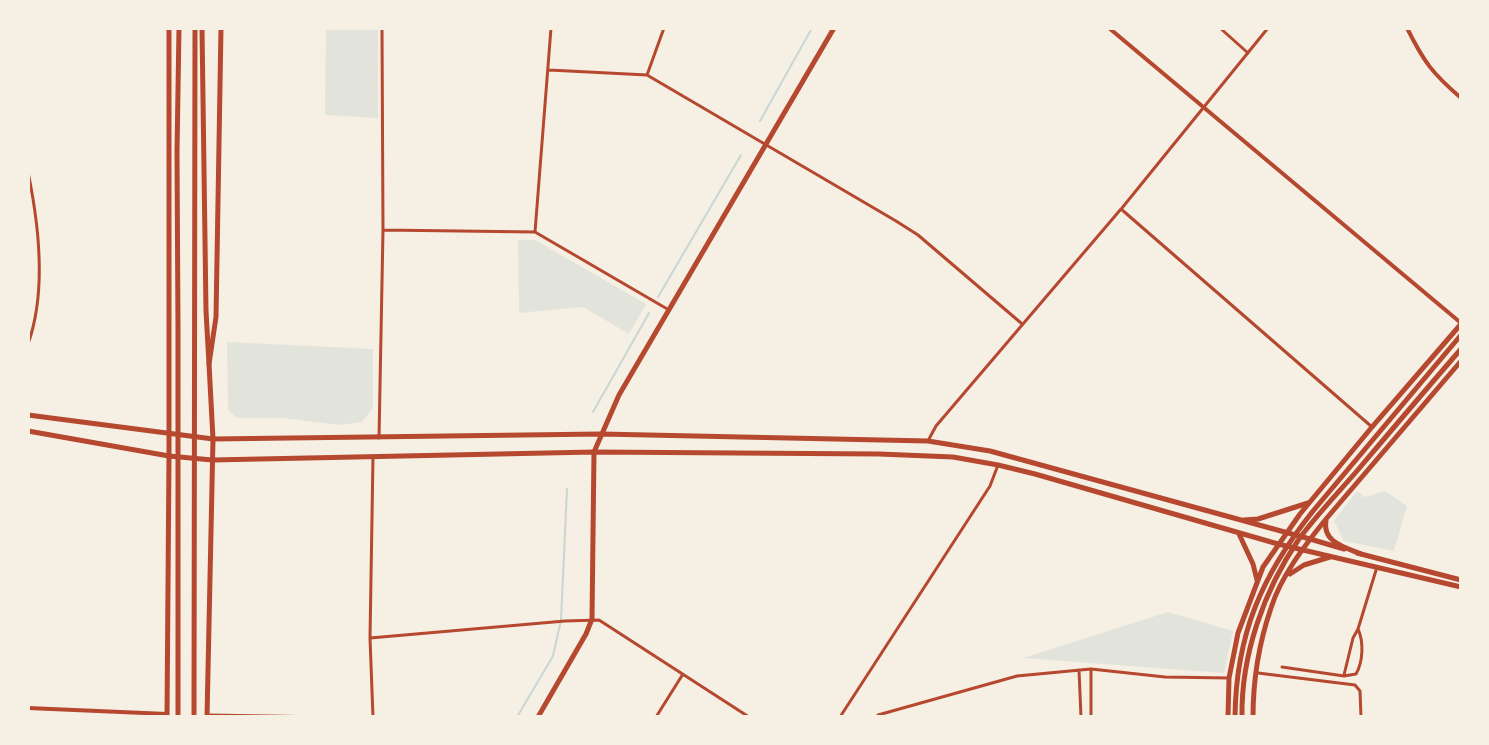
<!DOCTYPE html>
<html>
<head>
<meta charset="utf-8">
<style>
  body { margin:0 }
  #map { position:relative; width:1489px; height:745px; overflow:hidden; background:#f6efe4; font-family:Karla,sans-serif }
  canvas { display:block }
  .frame { position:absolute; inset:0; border:30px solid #f6efe4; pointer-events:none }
</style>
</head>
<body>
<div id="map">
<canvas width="1489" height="745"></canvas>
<div class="frame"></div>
</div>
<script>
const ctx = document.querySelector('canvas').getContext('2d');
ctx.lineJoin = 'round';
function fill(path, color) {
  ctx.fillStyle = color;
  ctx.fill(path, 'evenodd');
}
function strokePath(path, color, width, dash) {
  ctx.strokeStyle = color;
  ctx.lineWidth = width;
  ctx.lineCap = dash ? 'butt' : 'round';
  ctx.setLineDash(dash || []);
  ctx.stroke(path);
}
fill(new Path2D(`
  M326,28H378V118L325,115Z
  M518,240H535L646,304L629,334L583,307L519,313Z
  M227,342L373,349V408L362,422L340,425L283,418H236L228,409Z
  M1357,491L1365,497L1385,491L1407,506L1394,551L1344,541L1334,521Z
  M1168,612L1233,631L1224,673L1023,658Z`), '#e2e4dc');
strokePath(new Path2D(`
  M760,121L812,28
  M658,297L741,155
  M593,412L649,313
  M517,717L553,656L561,620L567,489`), '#c9d6d2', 2);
strokePath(new Path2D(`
  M1220,28L1248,53
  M549,70L647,75L896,221L918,235L1021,323
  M647,75L664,28
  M28,172C39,225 47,291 28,344
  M1122,208L1268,28
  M383,230L535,232L669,310
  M535,232L551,28
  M379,438L383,230L382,28
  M929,439L936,426L1121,209L1372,427
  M373,457L370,638L373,717
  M370,638L565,621L599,620L749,717
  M1282,667L1344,676L1356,674C1363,662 1364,642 1358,629L1377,567
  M1079,670L1081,717
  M1258,673L1355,685L1360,691L1361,717
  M1344,675L1353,638L1358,629
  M208,715L328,717
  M656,717L683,674
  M840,717L990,486L998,465
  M879,717L878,715L1017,676L1091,669L1165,677L1229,678
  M1091,717V669`), '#b5482f', 3);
strokePath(new Path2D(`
  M1109,28L1461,323
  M1407,28C1424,62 1432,73 1461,98
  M28,708L167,714`), '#b5482f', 4);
strokePath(new Path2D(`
  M169,28V434
  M1310,539L1344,549
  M1303,550L1461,587
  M1357,553L1461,580
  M167,717L169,456
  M207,717L213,439L209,364L216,317L221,28
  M538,717L586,634L592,619L594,452L619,395L834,28`), '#b5482f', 5);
strokePath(new Path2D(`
  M28,415L213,439L601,434L928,441L990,451L1310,539
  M28,431L169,456L212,460L594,452L879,454L953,457L998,465L1035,474L1278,544L1303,550
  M169,434V456
  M1244,520L1258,519L1308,503
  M1326,520C1322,542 1344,547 1361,554
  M1239,534L1253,564L1257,580
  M1290,574L1304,565L1330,557
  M1228,717L1229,678L1238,633L1263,567L1300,514L1372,427L1461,324
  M1235,717C1236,634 1262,575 1313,511L1461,335
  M1242,717C1241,655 1264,590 1299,539C1318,513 1341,490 1362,465C1395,426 1428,387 1461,349
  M1253,717C1253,680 1259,643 1271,608C1281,576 1305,545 1326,519L1461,361`), '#b5482f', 5);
strokePath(new Path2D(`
  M202,28L206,311L209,364
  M178,717V329L177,152L179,28
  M194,717L195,28`), '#b5482f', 5);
</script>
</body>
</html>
